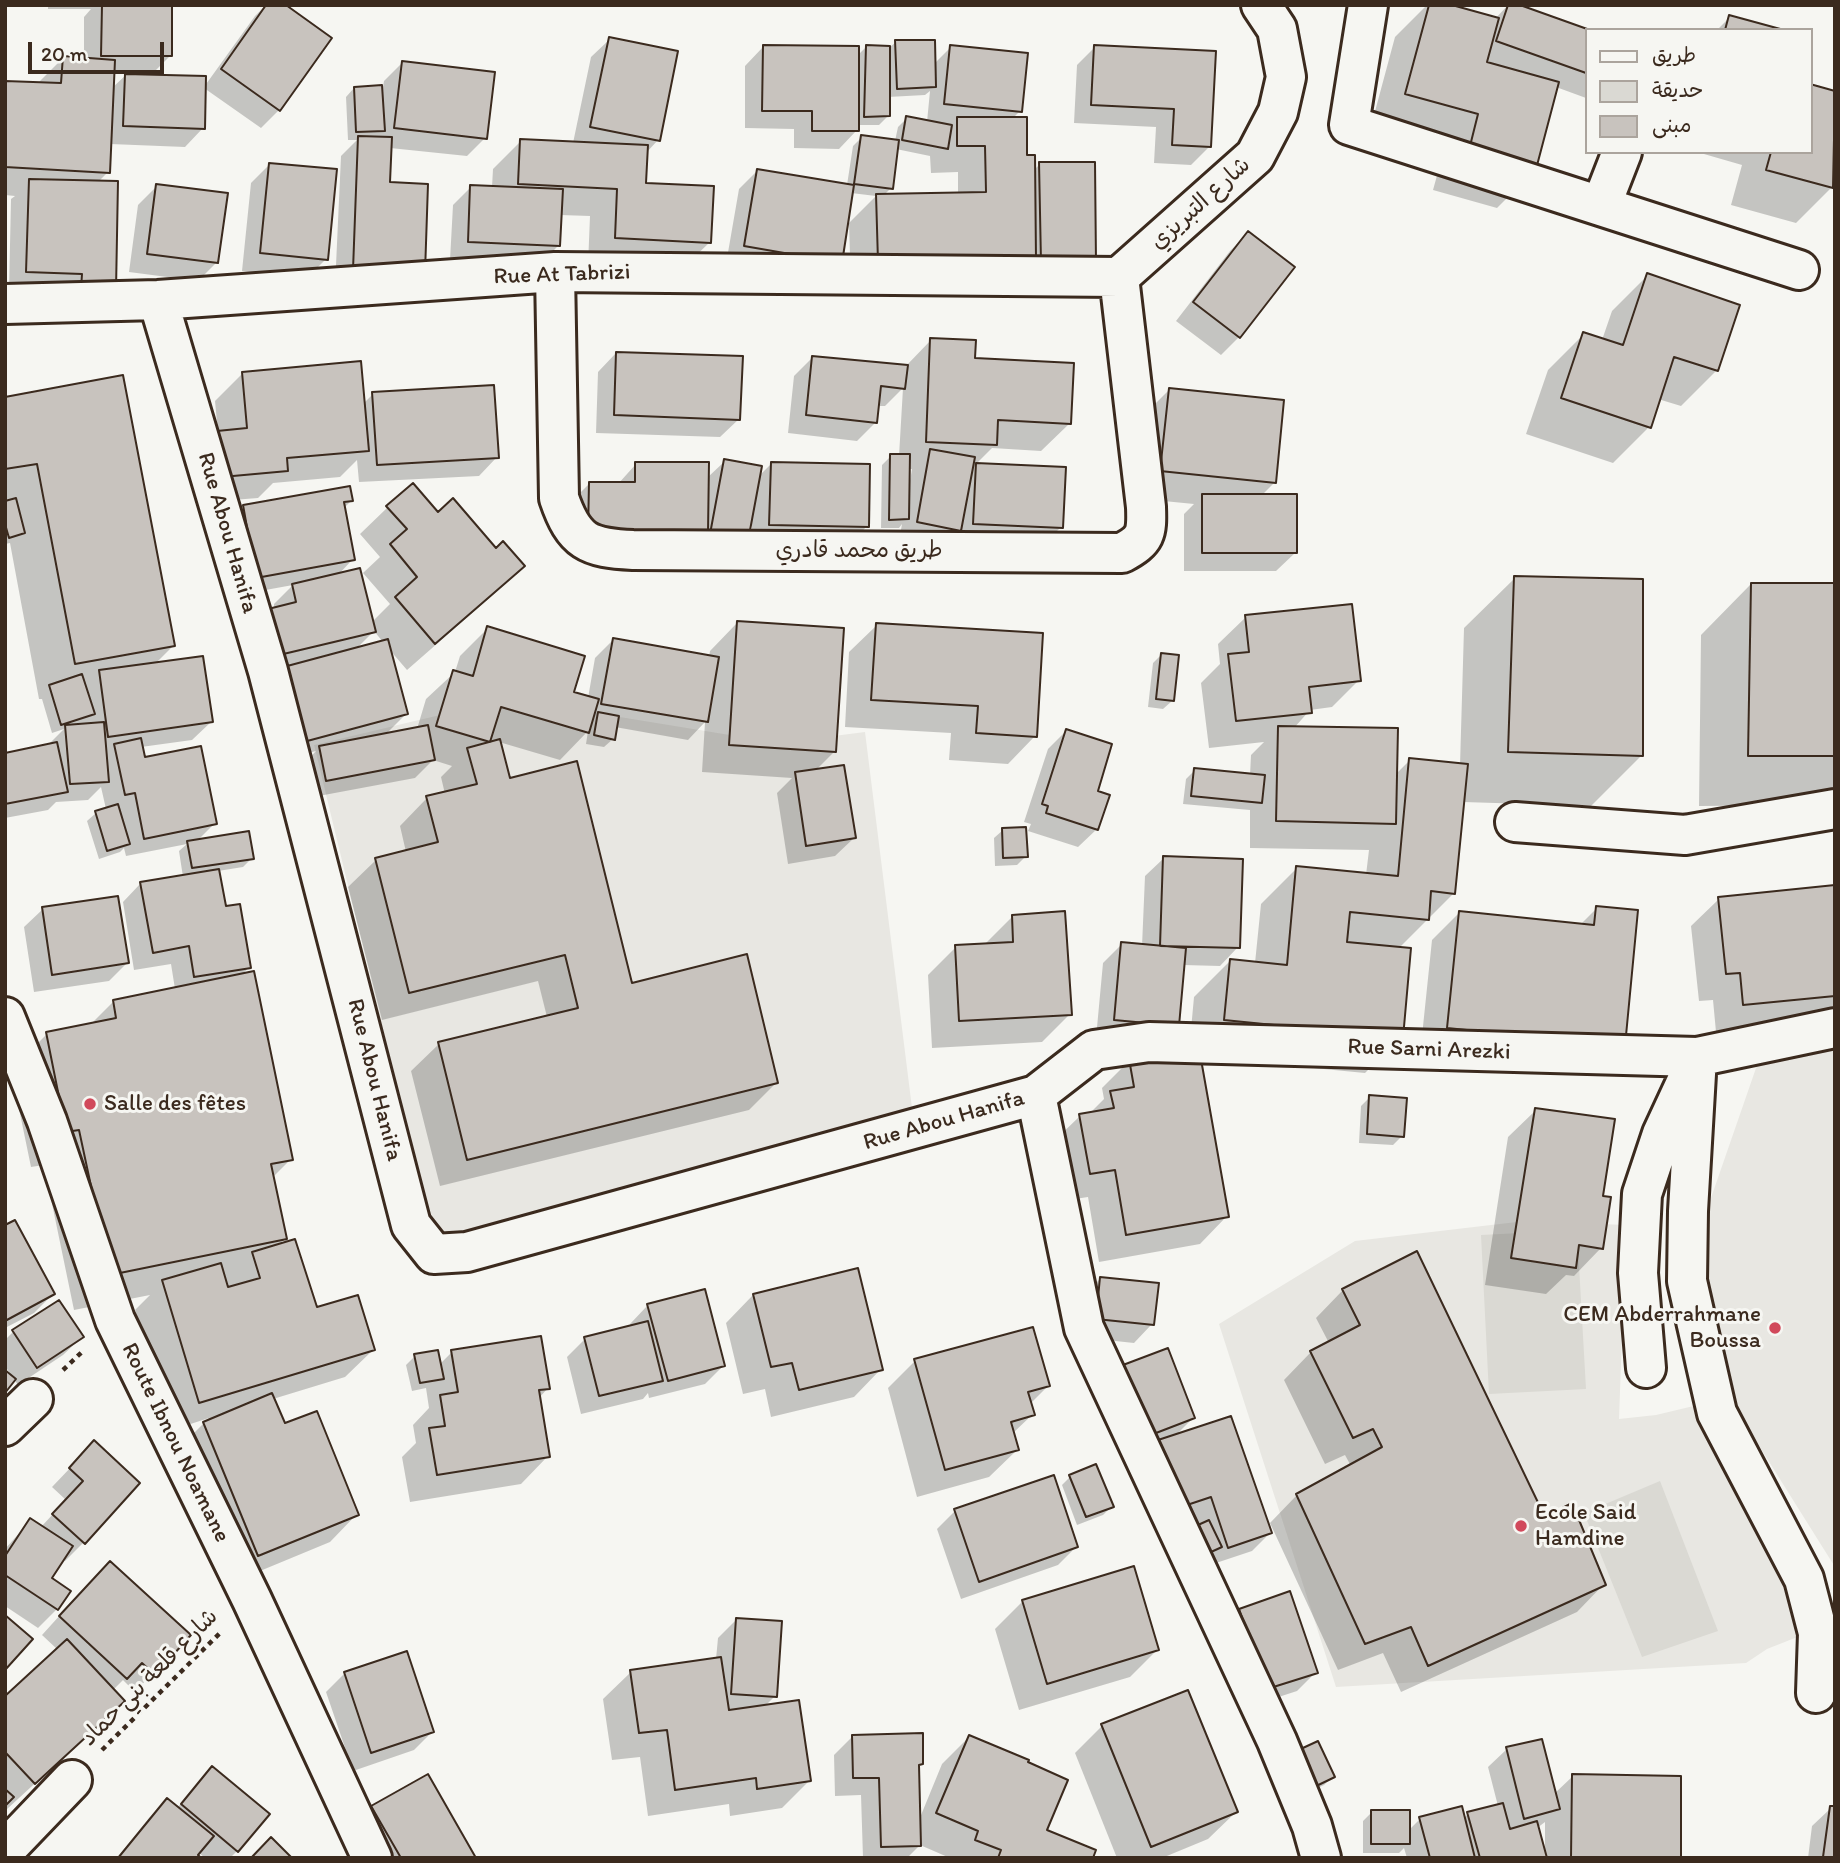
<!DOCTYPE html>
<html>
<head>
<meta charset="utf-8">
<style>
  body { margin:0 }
  #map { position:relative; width:1840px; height:1863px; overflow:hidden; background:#f6f6f2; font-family:Itim,"Playpen Sans Arabic",sans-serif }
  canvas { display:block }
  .frame { position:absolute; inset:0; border:7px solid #3b2a1e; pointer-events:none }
  .legend { position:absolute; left:1585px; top:28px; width:228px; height:126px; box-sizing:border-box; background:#f6f6f2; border:2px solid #aba49d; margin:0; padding:9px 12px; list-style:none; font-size:21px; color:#3b2a1e }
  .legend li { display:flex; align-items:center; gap:14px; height:35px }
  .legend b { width:35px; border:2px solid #aba49d }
  .scale { position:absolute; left:28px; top:42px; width:136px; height:32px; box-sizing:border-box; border:4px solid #3b2a1e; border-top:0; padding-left:9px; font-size:21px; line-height:24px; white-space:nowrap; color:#3b2a1e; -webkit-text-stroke:5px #f6f6f2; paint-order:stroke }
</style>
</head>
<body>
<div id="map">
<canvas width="1840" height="1863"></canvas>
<div class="frame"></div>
<ul class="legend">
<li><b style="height:9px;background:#f6f6f2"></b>طريق</li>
<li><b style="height:19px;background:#dad9d3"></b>حديقة</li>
<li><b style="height:19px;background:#c8c3be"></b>مبنى</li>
</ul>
<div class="scale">20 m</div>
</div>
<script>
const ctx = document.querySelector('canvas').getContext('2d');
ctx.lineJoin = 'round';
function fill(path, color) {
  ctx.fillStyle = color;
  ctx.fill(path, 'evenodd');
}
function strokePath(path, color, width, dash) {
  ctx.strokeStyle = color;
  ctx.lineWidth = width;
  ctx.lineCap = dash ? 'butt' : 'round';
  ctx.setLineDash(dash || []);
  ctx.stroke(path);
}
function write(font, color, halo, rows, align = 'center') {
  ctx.font = font + ' Itim,"Playpen Sans Arabic",sans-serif';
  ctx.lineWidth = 6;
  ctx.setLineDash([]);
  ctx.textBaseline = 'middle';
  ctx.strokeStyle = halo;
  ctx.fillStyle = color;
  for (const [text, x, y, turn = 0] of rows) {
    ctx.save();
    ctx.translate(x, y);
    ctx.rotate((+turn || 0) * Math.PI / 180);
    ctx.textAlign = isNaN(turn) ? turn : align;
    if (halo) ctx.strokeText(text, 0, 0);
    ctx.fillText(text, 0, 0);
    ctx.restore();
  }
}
fill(new Path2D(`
  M553,706L779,743L865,732L912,1108L434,1240L314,745L465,709Z
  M1835,1035V1567L1736,1409L1694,1247L1764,1045Z
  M1525,1221L1626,1225L1619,1419L1656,1415L1702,1404L1805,1634L1767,1649L1746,1663L1336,1687L1219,1324L1355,1241Z`), '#e8e7e2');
fill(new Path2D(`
  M1577,1230L1586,1389L1489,1394L1481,1235Z
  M1660,1481L1718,1631L1642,1657L1584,1513Z`), '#dad9d3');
fill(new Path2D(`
  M48,5H170V56L150,76L204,87L255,16L266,5L279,110L261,128L204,88L203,128L185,147L110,144L108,172L98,182L114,289L9,290L11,199L15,196L5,195V82L37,84L63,58L84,59V17L91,9H48ZM113,74H127L112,88Z
  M1427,5H1446L1495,19L1508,5H1515L1586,30V98L1556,87L1533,172L1497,208L1433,190L1444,150L1370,130L1395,37Z
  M1730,17L1777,30H1717Z
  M610,39L658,140L646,153L645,184L710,242L682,269L588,265L590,216L560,215L559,245L540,264L450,260L453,205L471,187H492L493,169L521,141L573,143L591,57Z
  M896,42L934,64L951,47L1020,111L1013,118L1025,156L1033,171L1040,164L1095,262L851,289L849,223L876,196L851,193L840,262L726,264L739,189L757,171L847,185L853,146L862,137L895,141L898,127L907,118L927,122L930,91L925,95L888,97V116L879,125H857V130L839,149L794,148V129L745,128V66L763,47L857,56L866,47H890ZM896,149L930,156L931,173L958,172V194L884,195L891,188Z
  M1095,47L1214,53L1210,146L1191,165L1154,163L1156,127L1074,123L1077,65Z
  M402,63L485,138L467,156L390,148L388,183L426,185L335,287L341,156L357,140H348L346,97L354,88L383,87L384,81Z
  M1835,93V176L1832,187L1796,223L1731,205L1742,165L1697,152H1810Z
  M270,164L326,259L308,277L242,271L251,183Z
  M157,186L217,262L198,281L129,272L138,205Z
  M1248,233L1239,337L1221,355L1176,321L1230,251Z
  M1648,275L1717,370L1681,406L1658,399L1649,427L1613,463L1526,434L1548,370L1584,334L1602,340L1612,311Z
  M931,340L973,360L1069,424L1041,451L992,448L976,464L1061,527L1043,545L899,541L902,524L899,528H881L882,465L891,456H899L903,388L885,406H877L876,422L857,441L788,433L794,376L813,357L905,367ZM908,469H912L910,481H908Z
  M616,353L739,419L720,437L596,433L598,372Z
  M242,374L363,404L373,394L497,457L479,476L359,482L357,460L340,477L273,483L258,498L195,503L191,460L218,433L215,401Z
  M1169,390L1275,482L1261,496L1295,553L1276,571H1184V514L1194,504L1133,498L1142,417Z
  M5,399L173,646L154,665L211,722L192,740L141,747L144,759L215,823L197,841L252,858L243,867L218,871L225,908L249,967L242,975L291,1159L272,1178L285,1239L277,1246L315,1310L373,1350L345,1377L273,1399L284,1425L357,1514L330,1542L231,1583L176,1451L209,1418L172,1430L135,1310L150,1295L74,1310L44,1165L31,1167L11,1070L47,1034L90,1025L113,1002L175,989L171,964L134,970L123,902L141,883L183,877L179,851L187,844L126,856L124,848L120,852L99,859L87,821L96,813L106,809L101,787L88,800L56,802L48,810L5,818V755L48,745L64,729L52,733L42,699H39L10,543L5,544Z
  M725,461L759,476L771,464L867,526L849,545L752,543V524L750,523L620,550L571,502L589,484H618L636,464L707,478Z
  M352,500L344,508L353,559L338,575L372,622L390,604L363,573L380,557L360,534L388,507L438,514L522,566L495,593L407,670L389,649L406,714L385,735L417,729L426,699L455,672L460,656L488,628L572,693L588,698L595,658L613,640L709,657L710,651L737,623L835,751L815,771L854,838L835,856L788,864L777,793L792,778L702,772L705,722L688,740L615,727L613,739L604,747L586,744L588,731L560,760L499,742L508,780L631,985L776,1083L749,1110L440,1186L411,1071L439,1044L547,1017L538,981L382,1020L348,887L376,860L406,852L400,826L427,798L445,794L441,777L452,766L433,760L415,778L308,798L302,766L316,751L278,761L274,604L293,585L238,595L225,525L244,507ZM374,631L383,642L356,649ZM489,739L498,742L484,746Z
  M1515,578L1641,756L1591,806L1463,802L1454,893L1398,949L1401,1037L1365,1073L1199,1057L1227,1216L1200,1244L1099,1262L1088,1197L1062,1201L1052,1143L1080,1116L1089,1114L1104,1099L1102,1088L1129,1061L1189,1051L1194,997L1230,961L1255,963L1261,904L1297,868L1366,875L1369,850L1250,848V810L1183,804L1186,779L1195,770L1250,775L1251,755L1264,742L1209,748L1201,683L1220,664L1218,644L1246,617L1359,680L1332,707L1310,710L1294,728L1395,775L1410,760L1460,765L1464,628Z
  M1751,584L1835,585V797L1827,805L1699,806L1701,635Z
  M877,625L1035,736L1008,764L949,760L951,733L845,727L849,652Z
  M1162,654L1172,701L1163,709L1148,707L1153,663Z
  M1066,731L1095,792L1097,829L1078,847L1028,831L1031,824L1024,822L1048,749Z
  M1003,830L1026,856L1017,865L995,866L994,838Z
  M1164,858L1238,947L1220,966L1183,965L1178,1025L1096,1038L1103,963L1122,944L1142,946L1145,876Z
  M1835,887V1020L1716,1032L1713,1000L1699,1001L1691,926L1719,899Z
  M1597,908L1623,1045L1420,1055L1432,940L1459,913L1580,925Z
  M43,909L127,963L109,981L34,992L24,927Z
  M1013,916L1070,1014L1042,1042L932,1048L928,975L956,947L985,944Z
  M1370,1097L1402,1136L1393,1145L1359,1143L1361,1106Z
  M1536,1110L1600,1198L1601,1248L1574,1276L1566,1275L1546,1294L1485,1285L1508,1137Z
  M5,1227L53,1294L34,1313L5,1328Z
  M1100,1279L1152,1324L1134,1343L1078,1337L1082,1297Z
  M1343,1290L1544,1520L1604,1584L1577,1612L1401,1692L1383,1653L1338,1670L1270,1523L1297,1495L1351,1466L1345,1455L1325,1464L1284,1380L1311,1352L1329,1343L1316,1318Z
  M753,1295L881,1369L854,1397L771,1417L765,1389L743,1394L726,1323Z
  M648,1305L723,1366L705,1384L649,1398L648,1393L643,1399L581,1414L567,1357L585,1339L631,1327L630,1324Z
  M13,1332L82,1337L63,1355L18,1385L5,1366V1340Z
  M452,1352L548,1388L539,1398L548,1456L521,1484L410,1502L402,1457L416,1443L413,1425L429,1408L426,1388L412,1391L406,1365L415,1356L439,1365Z
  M915,1361L1048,1386L1030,1404L1033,1414L1012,1434L1017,1450L989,1477L917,1497L888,1388Z
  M1098,1388L1193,1418L1175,1436L1270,1533L1252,1551L1210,1565Z
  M94,1443L84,1542L65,1561L63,1558L49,1578L69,1591L57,1609L38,1628L5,1606V1549L31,1520L41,1527L66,1500L52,1487Z
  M1070,1477L1112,1506L1103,1515L1077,1525L1062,1485Z
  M955,1511L1076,1547L1058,1565L961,1599L937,1529Z
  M91,1581L153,1673L135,1692L123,1680L113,1690L95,1728L6,1810L5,1698L58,1650L42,1635Z
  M1023,1601L1157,1650L1130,1677L1019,1710L995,1629Z
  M1240,1611L1316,1672L1297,1691L1248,1707L1222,1629Z
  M736,1620L775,1696L765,1706L809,1781L782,1808L730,1816L729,1804L648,1816L640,1757L612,1760L603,1699L631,1672L716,1659L718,1638Z
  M345,1673L432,1732L414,1750L353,1771L326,1692Z
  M1102,1726L1236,1812L1208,1839L1162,1858H1117L1075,1753Z
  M853,1736L921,1764L918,1767L919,1820L942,1764L969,1737L1045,1831L1091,1858H950L920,1845L907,1858H863L861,1795L835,1796L834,1755Z
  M1507,1749L1554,1794L1573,1776L1679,1858H1407L1404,1848L1399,1853H1363V1821L1372,1812L1408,1831L1420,1819H1463L1468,1814L1498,1806L1488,1767ZM1545,1822V1853L1537,1828Z
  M1285,1764L1333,1776L1324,1785L1301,1796Z
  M213,1769L237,1851L230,1858H205L198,1852L195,1855L199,1858H117L149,1818L167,1800L177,1808Z
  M372,1808L474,1858H372L354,1826Z
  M1831,1808L1835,1858H1808L1812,1826Z`), '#0003');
const building = new Path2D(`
  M102,5H172V56H101Z
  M266,5H286L332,38L280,111L221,69Z
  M1429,5H1452L1499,18L1487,62L1559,82L1535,173L1468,154L1478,114L1405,94Z
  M1508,5H1520L1590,30H1586V73L1496,41Z
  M1729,15L1784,30H1725Z
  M609,37L678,51L660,141L590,127Z
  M895,40H935L936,87L897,89Z
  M763,45L859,46V131H812V111H762Z
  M866,45L890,46V116L864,117Z
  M950,45L1028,53L1022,112L944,104Z
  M1094,45L1216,51L1211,147L1172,145L1174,109L1091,105Z
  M63,56L115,60L110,173L5,167V81L61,83Z
  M402,61L495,72L487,139L394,128Z
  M125,74L206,76L205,129L123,126Z
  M1810,84L1835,91L1833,188L1766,170L1771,152H1810Z
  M382,85L385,131L356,132L354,87Z
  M906,116L952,125L948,149L902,140Z
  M957,117H1027V155H1035L1036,260L878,262L876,194L986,192L985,146H957Z
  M861,135L899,140L893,189L854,184Z
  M358,136L392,137L390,182L428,184L425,273L353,270Z
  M520,139L648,145L646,183L714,186L711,243L615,238L617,189L518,184Z
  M1039,162H1095L1096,263H1041Z
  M269,163L337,169L328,260L260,253Z
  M757,169L854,185L842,263L744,246Z
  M29,179L118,181L116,290L81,289L82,274L26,272Z
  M156,184L228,193L218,263L147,254Z
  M470,185L563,189L560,246L468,242Z
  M1248,231L1295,267L1240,338L1193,302Z
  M1647,273L1740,305L1718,371L1674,357L1651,428L1561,398L1583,332L1623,345Z
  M930,338L976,340L975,358L1074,363L1071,424L998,420L997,445L926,442Z
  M616,352L743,356L740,420L614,415Z
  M812,356L908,365L905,389L881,386L877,423L806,415Z
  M361,361L369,451L287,458L288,471L222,477L217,431L247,428L242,372Z
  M123,375L175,646L75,664L37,464L5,469V397Z
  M494,385L499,458L377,465L372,392Z
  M1169,388L1284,400L1276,483L1160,471Z
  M930,449L975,457L961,531L917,522Z
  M890,454H910L909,519L889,520Z
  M724,459L762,466L748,541L710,534Z
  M635,462H709L708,533L588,534L589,482H635Z
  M771,462L870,464L869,527L769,525Z
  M976,463L1066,467L1063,528L973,524Z
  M413,483L438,512L453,498L496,548L503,541L525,566L435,644L395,597L417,577L390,544L407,529L386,506Z
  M350,486L353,501L344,502L355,560L256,578L243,505Z
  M1202,494H1297V553H1202Z
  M16,498L25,533L9,538L5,524V501Z
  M360,568L376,632L275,656L264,610L296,602L292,584Z
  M1514,576L1643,579V756L1508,752Z
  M1751,583H1835V756H1748Z
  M1352,604L1361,681L1309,687L1312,713L1236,721L1228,654L1249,652L1245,615Z
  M737,621L844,628L836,752L729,745Z
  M876,623L1043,633L1037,737L976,733L978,706L871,700Z
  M487,626L585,656L574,692L599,699L589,733L501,707L490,742L436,726L453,670L473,676Z
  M613,638L719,657L708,722L601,704Z
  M388,639L408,714L296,744L276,669Z
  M1161,653L1179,655L1174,701L1156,699Z
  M203,656L213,722L108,737L99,670Z
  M82,674L95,714L61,725L49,685Z
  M598,712L619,716L615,740L594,735Z
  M104,722L109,782L70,784L65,725Z
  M428,725L435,760L326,781L319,746Z
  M1278,726L1398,728L1396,824L1276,821Z
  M1066,729L1112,744L1098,791L1110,795L1098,830L1046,813L1048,806L1042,804Z
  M141,738L145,757L201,746L217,824L144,839L135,793L125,795L114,744Z
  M500,739L510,778L577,761L632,983L747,954L778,1083L467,1160L438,1042L578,1008L565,955L409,993L375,858L438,842L426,796L477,784L467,748Z
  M57,742L68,792L5,804V753Z
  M1409,758L1468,764L1455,894L1431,891L1429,920L1350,912L1347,942L1411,948L1403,1038L1224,1020L1230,959L1287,965L1296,866L1398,876Z
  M844,765L856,838L806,846L795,772Z
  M1194,768L1265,775L1262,803L1191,796Z
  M118,804L130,844L107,851L95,811Z
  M1026,827L1028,857L1003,858L1002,828Z
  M249,831L254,859L192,868L187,841Z
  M1163,856L1243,859L1240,948L1160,946Z
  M219,869L226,906L240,904L251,968L194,977L189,946L153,953L140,882Z
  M1835,885V996L1743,1005L1740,973L1726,974L1718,897Z
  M118,896L129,963L52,975L42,907Z
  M1596,906L1638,910L1625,1046L1447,1028L1459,911L1594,925Z
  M1065,911L1072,1015L959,1021L955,945L1013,942L1012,915Z
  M1121,942L1186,948L1179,1026L1114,1020Z
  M254,971L293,1160L271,1164L287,1239L110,1275L79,1130L66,1132L46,1032L116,1018L113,1000Z
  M1199,1048L1229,1217L1126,1235L1115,1170L1090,1174L1079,1114L1114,1108L1110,1091L1134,1087L1129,1059Z
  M1369,1095L1407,1098L1404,1137L1367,1134Z
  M1535,1108L1615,1119L1603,1196L1611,1197L1603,1249L1579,1245L1576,1268L1511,1258Z
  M15,1220L55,1294L5,1321V1225Z
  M295,1239L317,1307L358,1295L375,1350L199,1403L162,1280L221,1263L228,1287L260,1278L252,1252Z
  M1417,1251L1545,1517L1572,1503L1606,1585L1428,1666L1411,1627L1365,1644L1296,1494L1382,1447L1373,1429L1353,1438L1310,1351L1360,1325L1342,1289Z
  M858,1268L883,1370L799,1390L792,1363L771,1367L753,1294Z
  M1100,1277L1159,1283L1154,1325L1096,1319Z
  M705,1289L725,1366L668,1381L647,1304Z
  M59,1300L84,1337L37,1368L12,1330Z
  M648,1321L663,1381L599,1396L584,1337Z
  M1033,1327L1050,1386L1028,1392L1035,1415L1011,1422L1019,1450L945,1470L914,1359Z
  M541,1336L550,1389L539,1390L550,1457L437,1475L429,1428L445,1426L440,1395L458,1392L451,1350Z
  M1168,1348L1195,1418L1143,1438L1115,1368Z
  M438,1350L444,1379L420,1383L414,1354Z
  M5,1370L16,1379L5,1393Z
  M272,1393L285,1423L317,1411L359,1515L258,1556L203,1422Z
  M1231,1416L1272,1533L1228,1548L1211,1497L1178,1508L1155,1441Z
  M94,1440L140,1483L85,1544L52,1514L83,1481L69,1468Z
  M1096,1464L1114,1507L1086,1517L1069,1475Z
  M1054,1475L1078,1547L979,1582L954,1509Z
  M30,1518L73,1546L52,1578L71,1591L58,1610L5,1575V1556Z
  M1209,1520L1222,1547L1200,1557L1187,1530Z
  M110,1561L191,1635L155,1675L142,1663L127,1679L59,1616Z
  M1134,1566L1159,1650L1047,1684L1022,1600Z
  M1290,1591L1318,1673L1267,1689L1239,1609Z
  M5,1615L33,1639L5,1670Z
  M736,1618L782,1621L777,1697L731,1694Z
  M67,1639L125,1701L35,1784L5,1752V1696Z
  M407,1651L434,1732L371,1753L344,1672Z
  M721,1657L729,1710L799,1700L811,1781L757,1789L756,1778L675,1790L667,1730L639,1733L630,1670Z
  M1188,1690L1238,1812L1151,1847L1101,1724Z
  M923,1733V1764L919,1765L921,1846L881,1847L879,1778H853L852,1735Z
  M969,1735L1029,1760L1028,1762L1068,1780L1047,1830L1096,1850L1093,1858H998L1001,1850L975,1840L978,1831L936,1813Z
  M1542,1739L1560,1809L1524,1819L1506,1747Z
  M1318,1741L1335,1777L1310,1789L1292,1753Z
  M212,1766L270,1814L238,1852L181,1804Z
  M428,1774L476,1858H401L371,1806Z
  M1572,1774L1681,1776V1858H1571Z
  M5,1789L14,1797L5,1806Z
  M167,1798L214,1836L198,1855L201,1858H118Z
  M1503,1803L1510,1829L1537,1821L1547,1858H1480L1467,1812Z
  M1462,1806L1475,1858H1430L1419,1817Z
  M1830,1806H1835V1858L1823,1857Z
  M1371,1810H1410V1844H1371Z
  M271,1837L292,1858H251Z`);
fill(building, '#c8c3be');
strokePath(building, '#3b2a1e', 2);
const minor = new Path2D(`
  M1368,5L1349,125L1799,270
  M1601,206L1622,152
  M555,272L559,498C574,542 588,548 633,550L1122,553C1146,540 1147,534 1146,507L1119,277
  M1119,277L1255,156L1278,112L1286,77L1277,29L1261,5
  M158,300L268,671L411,1225L434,1254L467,1252L1036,1095L1094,1050L1149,1042L1697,1057L1835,1028
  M5,304L158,300L555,272L1119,277
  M1515,822L1685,835L1835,809
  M1697,1057L1688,1211L1687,1281L1717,1413L1804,1579L1818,1633L1816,1693
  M1036,1095L1084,1328L1277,1741L1312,1826L1321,1858
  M1646,1368L1638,1273L1642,1194L1662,1134L1688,1078
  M5,1426L33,1399
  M5,1850L72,1780`);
const tertiary = new Path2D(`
  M5,1017L47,1121L115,1320L252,1600L372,1858`);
strokePath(minor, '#3b2a1e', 44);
strokePath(tertiary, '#3b2a1e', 44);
strokePath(new Path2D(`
  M63,1370L84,1350
  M102,1750L220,1633`), '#3b2a1e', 4.5, [5, 5]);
strokePath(minor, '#f6f6f2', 38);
strokePath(tertiary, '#f6f6f2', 38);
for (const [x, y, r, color] of [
  [90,1104,7,"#d1495b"],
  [1775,1328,7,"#d1495b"],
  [1521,1526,7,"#d1495b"]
]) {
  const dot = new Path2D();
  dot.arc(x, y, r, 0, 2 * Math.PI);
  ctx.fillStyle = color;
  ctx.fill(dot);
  strokePath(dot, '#f6f6f2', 2.5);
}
write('23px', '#3b2a1e', '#f6f6f2', [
  ["شارع التبريزي",1201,204,-42],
  ["Rue At Tabrizi",562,275,-2],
  ["Rue Abou Hanifa",227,533,74],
  ["طريق محمد قادري",859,551],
  ["Rue Sarni Arezki",1429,1050,2],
  ["Rue Abou Hanifa",374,1080,76],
  ["Rue Abou Hanifa",944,1121,-16],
  ["Route Ibnou Noamane",175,1443,64],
  ["شارع قلعة بني حماد",150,1678,-45]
]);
write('23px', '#3b2a1e', '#f6f6f2', [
  ["Salle des fêtes",104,1104],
  ["CEM Abderrahmane",1761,1315,"right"],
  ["Boussa",1761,1341,"right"],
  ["Ecole Said",1535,1513],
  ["Hamdine",1535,1539]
], 'left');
</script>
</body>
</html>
